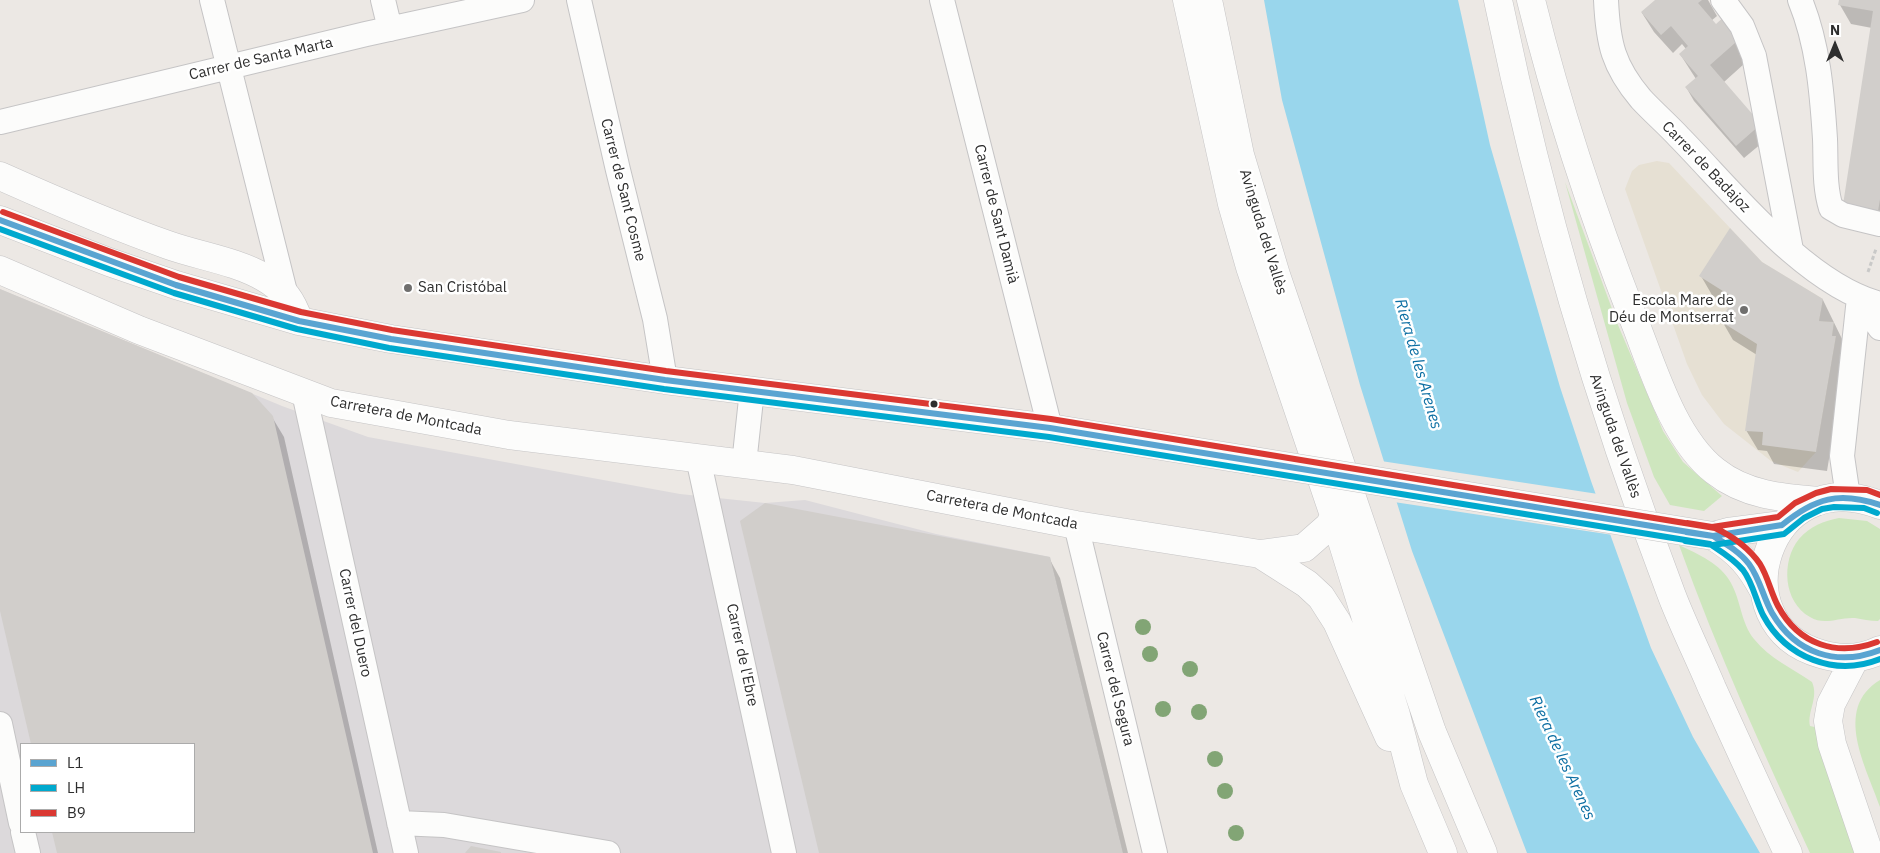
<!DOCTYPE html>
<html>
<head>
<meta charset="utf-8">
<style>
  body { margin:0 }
  #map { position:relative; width:1880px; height:853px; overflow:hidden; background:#ece8e4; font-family:"IBM Plex Sans",sans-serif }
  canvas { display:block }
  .legend { position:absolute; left:20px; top:743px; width:175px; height:90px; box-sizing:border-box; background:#fff; border:1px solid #ababab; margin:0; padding:6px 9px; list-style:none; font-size:15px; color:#2e2e2e }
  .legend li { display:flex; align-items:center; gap:10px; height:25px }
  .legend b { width:25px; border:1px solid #ababab }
  .north { position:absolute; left:1810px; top:20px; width:50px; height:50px; -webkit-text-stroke:4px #fff; paint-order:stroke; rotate:0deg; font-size:14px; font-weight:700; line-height:20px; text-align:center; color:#2e2e2e }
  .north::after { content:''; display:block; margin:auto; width:18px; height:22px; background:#2e2e2e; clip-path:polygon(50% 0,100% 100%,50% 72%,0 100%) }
</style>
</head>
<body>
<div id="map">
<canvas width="1880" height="853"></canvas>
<ul class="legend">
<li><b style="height:6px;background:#5aa4d1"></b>L1</li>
<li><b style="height:6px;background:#00a9ce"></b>LH</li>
<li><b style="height:6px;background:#da3832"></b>B9</li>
</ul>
<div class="north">N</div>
</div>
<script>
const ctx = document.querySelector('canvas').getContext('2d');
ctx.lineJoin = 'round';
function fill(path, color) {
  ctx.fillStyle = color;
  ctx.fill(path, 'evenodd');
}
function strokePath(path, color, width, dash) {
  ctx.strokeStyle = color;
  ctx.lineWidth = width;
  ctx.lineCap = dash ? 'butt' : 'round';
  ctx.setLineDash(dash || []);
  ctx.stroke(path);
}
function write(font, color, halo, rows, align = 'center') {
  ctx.font = font + ' "IBM Plex Sans",sans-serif';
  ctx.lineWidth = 5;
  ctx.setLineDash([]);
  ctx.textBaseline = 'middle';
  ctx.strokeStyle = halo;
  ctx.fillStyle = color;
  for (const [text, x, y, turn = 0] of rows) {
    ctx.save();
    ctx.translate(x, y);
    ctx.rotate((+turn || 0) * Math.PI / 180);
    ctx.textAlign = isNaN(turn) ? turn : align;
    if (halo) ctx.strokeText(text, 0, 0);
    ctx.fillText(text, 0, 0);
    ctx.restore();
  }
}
fill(new Path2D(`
  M0,289L282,406L368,437L680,494L765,503L805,500L936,534L1050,557L1123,853H0ZM21,744H194V832H21Z`), '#dcd9db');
fill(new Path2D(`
  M1657,161L1669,163L1762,262L1823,299L1819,321L1834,322L1832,336H1836L1816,452L1798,472L1771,461L1724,424L1702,395L1687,364L1625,189L1632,171L1639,165Z`), '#e6e0d3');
fill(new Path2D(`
  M1565,182L1618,325L1663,431L1683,462L1722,496L1704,511L1670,505L1654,477L1627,403Z
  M1839,518L1867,521L1880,529V619L1878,621C1870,621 1862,619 1855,618C1838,617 1825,626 1810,617C1783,602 1781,561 1799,539C1810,526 1824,521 1839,518Z
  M1679,545C1698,554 1721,564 1731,583C1741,601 1741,623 1754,639C1770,659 1792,668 1812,682C1819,698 1807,711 1810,726L1819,728L1859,853H1810C1763,752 1717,651 1679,545Z
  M1880,680V807C1867,768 1832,709 1880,680Z`), '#cee6be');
fill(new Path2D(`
  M1264,0H1458L1490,145L1560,387L1591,481L1651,648L1693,737L1760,853H1527L1412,551L1360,385L1282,100Z`), '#99d6ec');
fill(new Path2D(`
  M1381,461L1598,494L1613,535L1394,502Z`), '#ece8e4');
fill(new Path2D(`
  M1657,0H1708L1717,16L1711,21L1754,55L1724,82L1768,138L1744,158L1694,101L1686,87L1696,79L1680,54L1686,49L1682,44L1673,53L1654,32L1642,13Z
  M1840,0H1880V229L1843,211L1872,28L1851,24L1840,5Z
  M1762,263L1823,300L1844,343L1846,357L1827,471L1774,464L1767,451L1758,450L1746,430L1757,355L1733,340L1722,321L1730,307L1712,295L1701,276Z
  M0,290L272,417L284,437L378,853H58L53,832H194V744H32L0,605Z
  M1049,558L1060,578L1128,853H821Z`), '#0003');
fill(new Path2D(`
  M1655,0H1702L1698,3L1716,24L1726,15L1744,35L1710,65L1761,124L1736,146L1685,87L1698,76L1679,54L1688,46L1671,26L1661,35L1641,12Z
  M1839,0H1880V199L1877,217L1842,211L1873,11L1838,5Z
  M1730,228L1762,262L1823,299L1819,321L1834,322L1832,336H1836L1816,452L1762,445L1763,432L1745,431L1757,344L1720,321L1734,298L1699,276Z
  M0,289L252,393L273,416L373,853H57L52,832H194V744H31L0,611Z
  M765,503L1050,557L1123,853H819L740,521Z
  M471,846L501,852V853H465Z`), '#d1cecb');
const street = new Path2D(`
  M212,0L285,292
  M383,0L390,29
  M579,0L618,170L655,319L665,380
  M942,0L1050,428
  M1606,0C1608,43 1613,66 1641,99C1653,112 1667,124 1679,137C1732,191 1805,284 1880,304
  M1723,0L1742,26L1754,56L1791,250
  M1800,0C1818,44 1822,92 1825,139C1826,162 1824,186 1831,208L1843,215L1880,224
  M0,122L366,34L522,0
  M1859,298L1880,328
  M304,393L406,853
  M698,458L784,853
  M744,464L752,390
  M1848,497L1842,456L1859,298
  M1076,525L1155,853
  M0,724L21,823
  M399,823L444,825L608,853
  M23,832L28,853`);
const secondary = new Path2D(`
  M1187,0L1232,204L1250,267L1335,518L1396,715L1414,784L1443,853
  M1208,0L1240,155L1276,275L1432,732L1483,853
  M1498,0C1540,203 1598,402 1672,596C1684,627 1699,657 1712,688C1737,743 1762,798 1788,853
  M1531,0C1558,110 1593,215 1634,320C1653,368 1673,438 1715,471C1745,495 1782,498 1819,501
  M0,176C56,201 111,225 168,245C199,256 236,261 265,278C284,289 292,301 299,321
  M0,220L109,262L176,285L299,321L391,339L665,380L1050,428L1254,461
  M0,270L139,330L331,403L509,435L793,470L1076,525L1260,554L1304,548L1329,526L1348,492
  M1880,505C1766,460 1717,625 1821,654C1841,660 1862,659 1880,650
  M1713,536C1739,552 1750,565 1764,591
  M1713,536L1728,532L1782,525
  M1260,554L1307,584L1321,597L1337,622L1389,737
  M1855,658L1831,704L1828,721L1832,744L1869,853`);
strokePath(street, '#c5c4c5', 26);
strokePath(secondary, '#c5c4c5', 29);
strokePath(new Path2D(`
  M1868,272L1876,249`), '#c9c9c8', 3, [4, 2.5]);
strokePath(street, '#fcfcfb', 24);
strokePath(secondary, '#fcfcfb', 28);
const secondaryBridge = new Path2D(`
  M1254,461L1713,536`);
strokePath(secondaryBridge, '#c5c4c5', 29, []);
strokePath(secondaryBridge, '#fcfcfb', 28);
strokePath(new Path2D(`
  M0,220L176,285L299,321L391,339L665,380L1050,428L1713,536C1726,544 1740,552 1749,564C1760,579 1763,597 1772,613C1796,654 1837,667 1880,650
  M1782,525C1815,498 1839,491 1880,505
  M1686,532L1713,536L1782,525`), '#5aa4d1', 6);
strokePath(new Path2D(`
  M0,229L174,293L297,329L389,348L664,389L1049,437L1710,544C1722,552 1734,559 1743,570C1753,583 1756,601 1763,615C1786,658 1835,677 1880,659
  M1685,541L1713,545L1784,534L1804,518L1822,509L1834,507L1864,508L1877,513`), '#00a9ce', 6);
strokePath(new Path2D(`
  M3,212L179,277L301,312L392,330L666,371L1051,419L1715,528C1732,536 1749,548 1760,564C1768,577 1771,593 1778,606C1799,645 1837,657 1877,642
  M1687,523L1712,527L1778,517L1795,503L1816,493L1831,489L1867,490L1880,495`), '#da3832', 6);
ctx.fillStyle = '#82a575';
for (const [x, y] of [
  [1143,627],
  [1150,654],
  [1190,669],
  [1163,709],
  [1199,712],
  [1215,759],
  [1225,791],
  [1236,833]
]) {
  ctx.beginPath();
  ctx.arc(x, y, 8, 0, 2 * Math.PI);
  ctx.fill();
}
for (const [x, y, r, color] of [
  [408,288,5,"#706f6e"],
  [1744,310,5,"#706f6e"],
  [934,404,4.5,"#2e2e2e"]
]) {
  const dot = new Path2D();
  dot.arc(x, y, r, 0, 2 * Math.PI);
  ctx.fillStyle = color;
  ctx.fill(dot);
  strokePath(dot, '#fff', 2);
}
write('15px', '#2e2e2e', '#fff', [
  ["Carrer de Santa Marta",261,59,-13],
  ["Carrer de Badajoz",1706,167,46],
  ["Carrer de Sant Cosme",623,190,76],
  ["Carrer de Sant Damià",996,214,76],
  ["Avinguda del Vallès",1263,232,73],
  ["Carretera de Montcada",406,416,11],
  ["Avinguda del Vallès",1615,436,71],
  ["Carretera de Montcada",1002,510,11],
  ["Carrer del Duero",355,623,78],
  ["Carrer de l'Ebre",742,655,78],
  ["Carrer del Segura",1115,689,76]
]);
write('15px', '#2e2e2e', '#fff', [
  ["San Cristóbal",418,288],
  ["Escola Mare de",1734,301,"right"],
  ["Déu de Montserrat",1734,318,"right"]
], 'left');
write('italic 16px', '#0d6fa3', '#fff', [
  ["Riera de les Arenes",1418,364,74],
  ["Riera de les Arenes",1562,758,65]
]);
</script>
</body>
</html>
